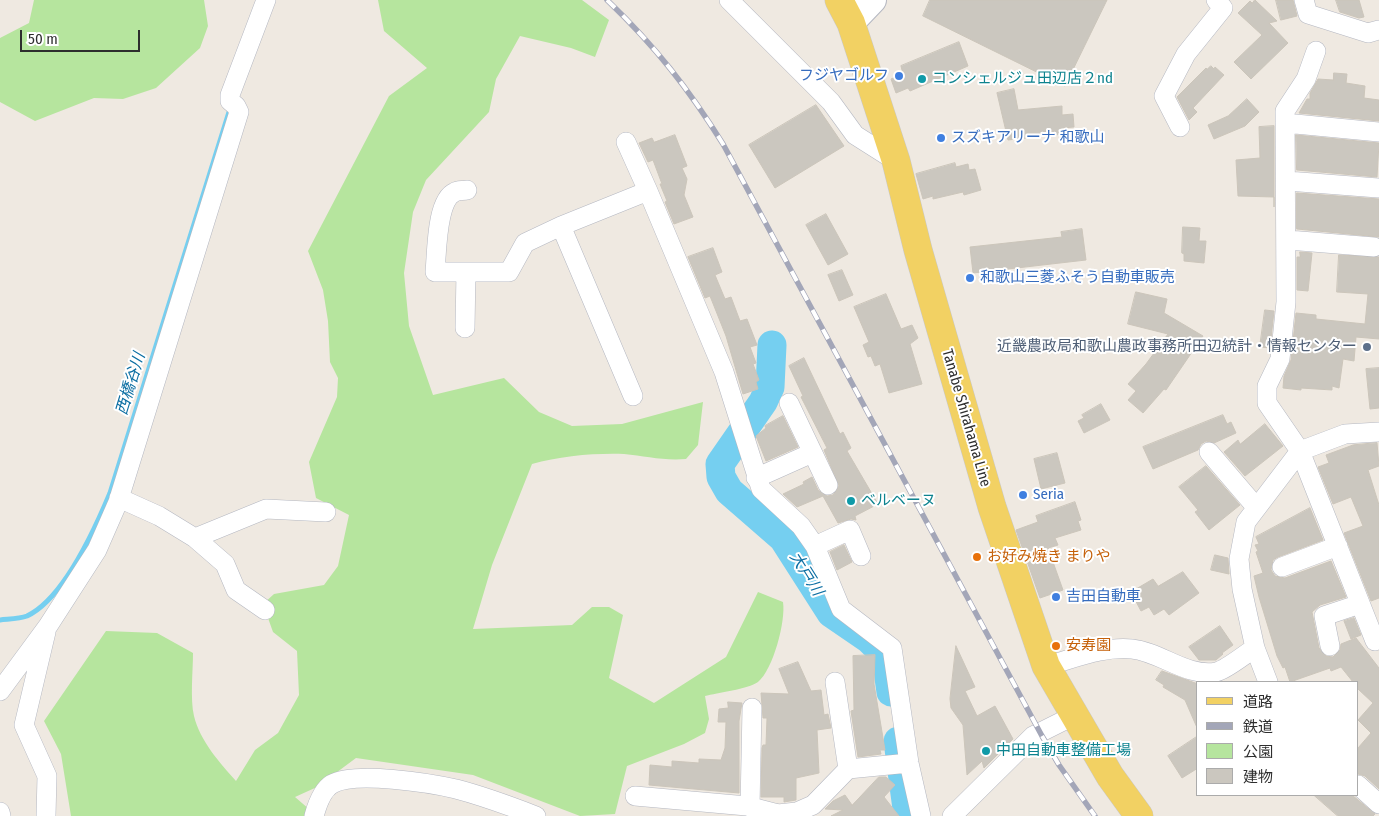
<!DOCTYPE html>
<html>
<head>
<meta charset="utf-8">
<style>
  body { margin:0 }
  #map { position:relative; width:1379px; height:816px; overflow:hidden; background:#efe9e1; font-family:"Fira Sans Condensed","Noto Sans JP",sans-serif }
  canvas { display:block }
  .legend { position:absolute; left:1196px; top:681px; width:162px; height:115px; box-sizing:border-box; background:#fff; border:1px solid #ababab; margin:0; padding:6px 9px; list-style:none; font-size:15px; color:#2e2e2e }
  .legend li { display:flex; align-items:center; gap:10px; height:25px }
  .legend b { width:25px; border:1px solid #ababab }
  .scale { position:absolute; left:20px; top:30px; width:120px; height:22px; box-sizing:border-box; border:2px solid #2e2e2e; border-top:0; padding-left:6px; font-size:15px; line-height:18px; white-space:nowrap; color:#2e2e2e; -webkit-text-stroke:4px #fff; paint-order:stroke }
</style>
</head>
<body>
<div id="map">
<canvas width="1379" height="816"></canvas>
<ul class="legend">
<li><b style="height:6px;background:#f2d163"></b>道路</li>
<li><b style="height:6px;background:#a3a6b8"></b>鉄道</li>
<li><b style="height:14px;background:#b6e59e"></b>公園</li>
<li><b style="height:14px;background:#cbc7bf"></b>建物</li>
</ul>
<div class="scale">50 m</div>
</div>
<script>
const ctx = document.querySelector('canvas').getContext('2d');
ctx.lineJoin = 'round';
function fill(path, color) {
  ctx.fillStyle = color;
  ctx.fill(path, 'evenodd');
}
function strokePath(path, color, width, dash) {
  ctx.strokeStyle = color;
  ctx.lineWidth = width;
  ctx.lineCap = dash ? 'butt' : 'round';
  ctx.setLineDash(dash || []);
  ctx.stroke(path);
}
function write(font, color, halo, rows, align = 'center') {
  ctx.font = font + ' "Fira Sans Condensed","Noto Sans JP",sans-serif';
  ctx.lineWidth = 4;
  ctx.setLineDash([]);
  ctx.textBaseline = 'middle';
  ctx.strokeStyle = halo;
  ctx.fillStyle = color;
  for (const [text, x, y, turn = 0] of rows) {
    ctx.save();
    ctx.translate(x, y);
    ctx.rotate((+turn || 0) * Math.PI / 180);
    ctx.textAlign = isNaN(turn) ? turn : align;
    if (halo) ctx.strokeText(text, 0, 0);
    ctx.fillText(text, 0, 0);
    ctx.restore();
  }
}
fill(new Path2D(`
  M34,0H204L208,26L200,48L156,88L123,99L94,98L35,121L0,102V38L29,23Z
  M378,0H582L609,20L595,57L571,48L520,36L496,79L489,112L426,180L413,212L404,273L409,326L433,395L504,378L539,412L572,426L622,424L703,402L698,445L686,459C664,461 645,456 624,454C595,453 560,456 532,464L492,565L473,629L572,625L592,607H609L623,615L609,678L654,703L726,657L758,592L783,602C786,621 773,670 758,682C748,689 717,693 705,696L709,719L705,733L684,744L627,766L615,814L580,816L473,775L356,758L317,787L295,797L317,816H71L61,754L44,721L106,631L157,633L193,653C193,671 190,699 194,716C200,741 220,763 236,781L255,750L278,733L299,695L297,651L273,632L263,604L274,594L324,585L338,566L349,515L316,498L309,462L337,397L338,378L330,362L328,321L323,290L308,251L389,96L427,68L384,31Z`), '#b6e59e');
strokePath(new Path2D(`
  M0,620C8,619 19,619 27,616C63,599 95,529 110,493L229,112`), '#75cff0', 5);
strokePath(new Path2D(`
  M772,345L770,387L763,402L720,464L721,477L729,491L783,538L831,613L869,639L886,656L891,692
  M898,741L908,816`), '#75cff0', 29);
const building = new Path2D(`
  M930,0H1107L1065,86L923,16Z
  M1255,0L1277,21L1269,23L1288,43L1251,79L1234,62L1262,35L1238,13L1250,1L1252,3Z
  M1276,0H1293L1297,16L1281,20Z
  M1336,0H1359L1364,17L1359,18L1340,12Z
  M959,42L968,66L910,91L908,88L896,93L891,79L903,74L901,66Z
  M1211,66L1214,69L1215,67L1224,75L1193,108L1197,112L1189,120L1177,97L1206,68L1207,69Z
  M1334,73L1347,74L1346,83L1365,86L1364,98L1379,100V121L1299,113L1307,99H1310V93L1318,79L1333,80Z
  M1014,89L1018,110L1062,106V115L1073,114L1074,127L1063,128L1064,134L1008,140L997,93Z
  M1247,99L1259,112L1245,126L1214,139L1208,125L1228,116Z
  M816,105L844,146L775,188L749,145Z
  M1274,126V207V197L1238,196L1236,160L1260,158L1259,127Z
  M675,135L687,166L682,168L687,179L684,195L693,217L674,224L665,202L667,201L660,184H662L653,160L648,162L639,143L652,138L654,142Z
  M1296,135L1379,143L1377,177L1297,170Z
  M955,163L956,167L968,164L969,170L975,169L981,190L964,195L963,192L933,199V196L923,199L916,174Z
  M1297,193L1379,199V237L1297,229Z
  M826,214L848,254L828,265L806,225Z
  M1183,227L1200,228L1199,241H1206L1204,263L1184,261V254L1182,253Z
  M1082,229L1086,260L973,273L970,247L1062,237L1061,232Z
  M713,248L722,272L715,275L725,299L731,297L740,321L747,319L757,345L750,347L756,363L753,364L759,380L756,382L758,389L743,394L726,336L710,296L705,298L688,257Z
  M1300,252L1312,253L1308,291L1297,290V257H1300Z
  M1339,255L1379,257V339L1356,337L1354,361L1343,359L1339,388L1332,386V390L1301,388V390L1283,388L1284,376L1291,360L1296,313L1316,315V319L1365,324L1368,294L1337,292Z
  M842,270L853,295L839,301L828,275Z
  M1136,292L1167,299L1164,313L1203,336L1166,390L1164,389L1143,413L1128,400L1136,391L1128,384L1146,364L1168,334L1128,324Z
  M886,294L901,329L912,325L918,338L910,344L922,384L889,393L880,364L875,366L871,356L868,357L863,345L869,342L854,307Z
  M1265,310L1274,311L1270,348L1260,347Z
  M804,358L840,434L843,432L851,448L847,451L878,504L855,516L856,520L851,519L838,523L823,496L797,507L783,494L804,484L803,482L812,477L818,490L827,496L833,495L839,486L824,450L827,448L801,397L803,396L789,366Z
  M1379,368V408L1370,409L1366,369Z
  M1101,404L1110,420L1084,433L1078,421L1084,418L1082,415Z
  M1223,415L1227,424L1231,422L1236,433L1214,443L1206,441L1201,444L1198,450L1153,469L1143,447Z
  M783,416L798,447L766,461L756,436L766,428L765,426Z
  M1265,424L1283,446L1245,476L1224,452L1238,440L1240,444Z
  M1377,443L1379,466L1368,470L1379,505V598L1371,601L1344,533L1363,526L1351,497L1333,504L1318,467L1329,463L1326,455L1353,445Z
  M1057,453L1065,483L1041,489L1034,459Z
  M1206,466L1240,505L1209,530L1195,512L1198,510L1179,487Z
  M1075,502L1081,520L1078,521L1081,530L1055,538L1058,545L1048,548L1063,590L1040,598L1016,530L1038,522L1036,516Z
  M1310,508L1323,540L1278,557L1273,560L1271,570L1275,576L1285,578L1331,561L1346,597L1320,605L1312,612L1319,648L1326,656L1333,657L1340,650L1341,644L1356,638L1379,668V789L1365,776L1358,774V748L1371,733L1358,720L1373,703L1358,689V682H1353L1341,667L1331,671L1330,668L1290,682L1285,667L1283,668L1277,656L1259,597L1254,576L1263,573L1256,552L1258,551L1255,545L1259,544L1256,537Z
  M844,545L852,562L837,570L830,552Z
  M1215,555L1228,558L1229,574L1211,570Z
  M1183,572L1199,593L1169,615L1164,609L1154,615L1149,607L1141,611L1131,592L1153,579L1158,586Z
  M1354,618L1361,635L1351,639L1344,621Z
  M1220,626L1233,645L1222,653L1223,654L1216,660H1199L1189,647Z
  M956,646L975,687L965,691L977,716L995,706L1013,739L984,768L982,761L967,775L963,725L951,708L950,699Z
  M875,655L874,684L885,750H880L881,754L858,757L851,711L854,710L853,656Z
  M798,662L811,691L821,690L824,715L828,714L831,728L817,730L819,773L796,778V800L784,802V797H761L762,748L763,745H766L767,718H763L761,693L789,694L779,669Z
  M1162,671L1198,684V730L1185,700L1163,687L1164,685L1156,680Z
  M728,702L742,703L739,721V793L649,785L650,765L672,767V761L699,763V759L721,760L725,748L726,722H718L719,709L728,708Z
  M1198,736V768L1182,778L1168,756Z
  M879,777H886L895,785L884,797L899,816H831L843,810L825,809L833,801L845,795L852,805Z
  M1314,795H1352L1375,814L1373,816H1338Z`);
fill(building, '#cbc7bf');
strokePath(building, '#cbc5ba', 1);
const street = new Path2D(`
  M729,0L831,102L855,135L896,161
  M1304,0L1308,14L1368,33L1379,30
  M1316,51L1306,79L1285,111L1286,302L1280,359L1267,386V403L1300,451L1375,641
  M1285,123L1379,132
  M1180,127L1164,96L1186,54L1223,8L1216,0
  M626,142L648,191
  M1287,181L1378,188
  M467,190C463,191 458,190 455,192C436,200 437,253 435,272H509L525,243L561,226
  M1288,240L1374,247
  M465,328L466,272
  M633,396L561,226L648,191L724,372L761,489L801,526L815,546L841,609L892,648L909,763L921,816
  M789,403L828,485
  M1209,452L1256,507
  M756,478L812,453
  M119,498L159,516L195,538L225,564L236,590L265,610
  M195,538L266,509L326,512
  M815,546L850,530L861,556
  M1282,567L1338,546
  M1330,646L1324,616L1360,604
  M1046,666C1073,659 1103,646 1132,649C1161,652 1186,677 1216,672C1226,670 1245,654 1255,648
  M835,682L848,769
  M1268,682L1255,648L1242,589L1239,559L1246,522L1300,451L1345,434L1379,432
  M0,691L48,626L97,550L118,502L239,112L236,106L230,101V95L266,0
  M1358,785L1379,804
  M635,796L747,806L778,814L797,812L813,805L848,769L909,763
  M750,807L752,708
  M0,812L1,816
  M46,816L47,776L24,725L46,632
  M314,816C317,805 322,790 332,784C355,771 430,783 456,789C483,796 510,806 536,816
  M952,816L1033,736L1073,716`);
const secondary = new Path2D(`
  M851,23L873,0`);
const primary = new Path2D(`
  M839,0L851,23L896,161L918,250L992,507L1046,666L1110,776L1139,816`);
strokePath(street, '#b4b7c1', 20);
strokePath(secondary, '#b4b7c1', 28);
strokePath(primary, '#c9c9c9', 29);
strokePath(street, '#fff', 19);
strokePath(secondary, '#fff', 26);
strokePath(primary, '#f2d163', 28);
const rail = new Path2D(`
  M607,0C655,46 688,88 723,144L1042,736L1059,765L1095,816`);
strokePath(rail, '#a3a6b8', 5.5);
strokePath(rail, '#fff', 4, [11]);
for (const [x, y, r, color] of [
  [899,76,5,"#3f7fe0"],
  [922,79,5,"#0f9aa8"],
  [941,138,5,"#3f7fe0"],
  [970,278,5,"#3f7fe0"],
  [1367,347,5,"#5c6f8a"],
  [1023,495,5,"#3f7fe0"],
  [851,501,5,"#0f9aa8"],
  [977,557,5,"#e8710a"],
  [1056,597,5,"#3f7fe0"],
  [1056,646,5,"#e8710a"],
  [986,751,5,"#0f9aa8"]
]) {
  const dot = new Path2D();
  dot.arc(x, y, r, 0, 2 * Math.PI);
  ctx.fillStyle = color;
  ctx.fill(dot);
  strokePath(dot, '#fff', 2);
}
write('15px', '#366cbe', '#fff', [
  ["フジヤゴルフ",889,76,"right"],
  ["スズキアリーナ 和歌山",951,138],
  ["和歌山三菱ふそう自動車販売",980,278],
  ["Seria",1033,495],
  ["吉田自動車",1066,597]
], 'left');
write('15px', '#0d838f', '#fff', [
  ["コンシェルジュ田辺店２nd",932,79],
  ["ベルベーヌ",861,501],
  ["中田自動車整備工場",996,751]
], 'left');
write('15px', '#4e5e75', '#fff', [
  ["近畿農政局和歌山農政事務所田辺統計・情報センター",1357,347]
], 'right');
write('15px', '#2e2e2e', '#fff', [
  ["Tanabe Shirahama Line",966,418,74]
]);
write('15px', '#c56008', '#fff', [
  ["お好み焼き まりや",987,557],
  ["安寿園",1066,646]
], 'left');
write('italic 16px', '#0d6fa3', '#fff', [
  ["西橋谷川",131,384,-73],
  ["大戸川",806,574,58]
]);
</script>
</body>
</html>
